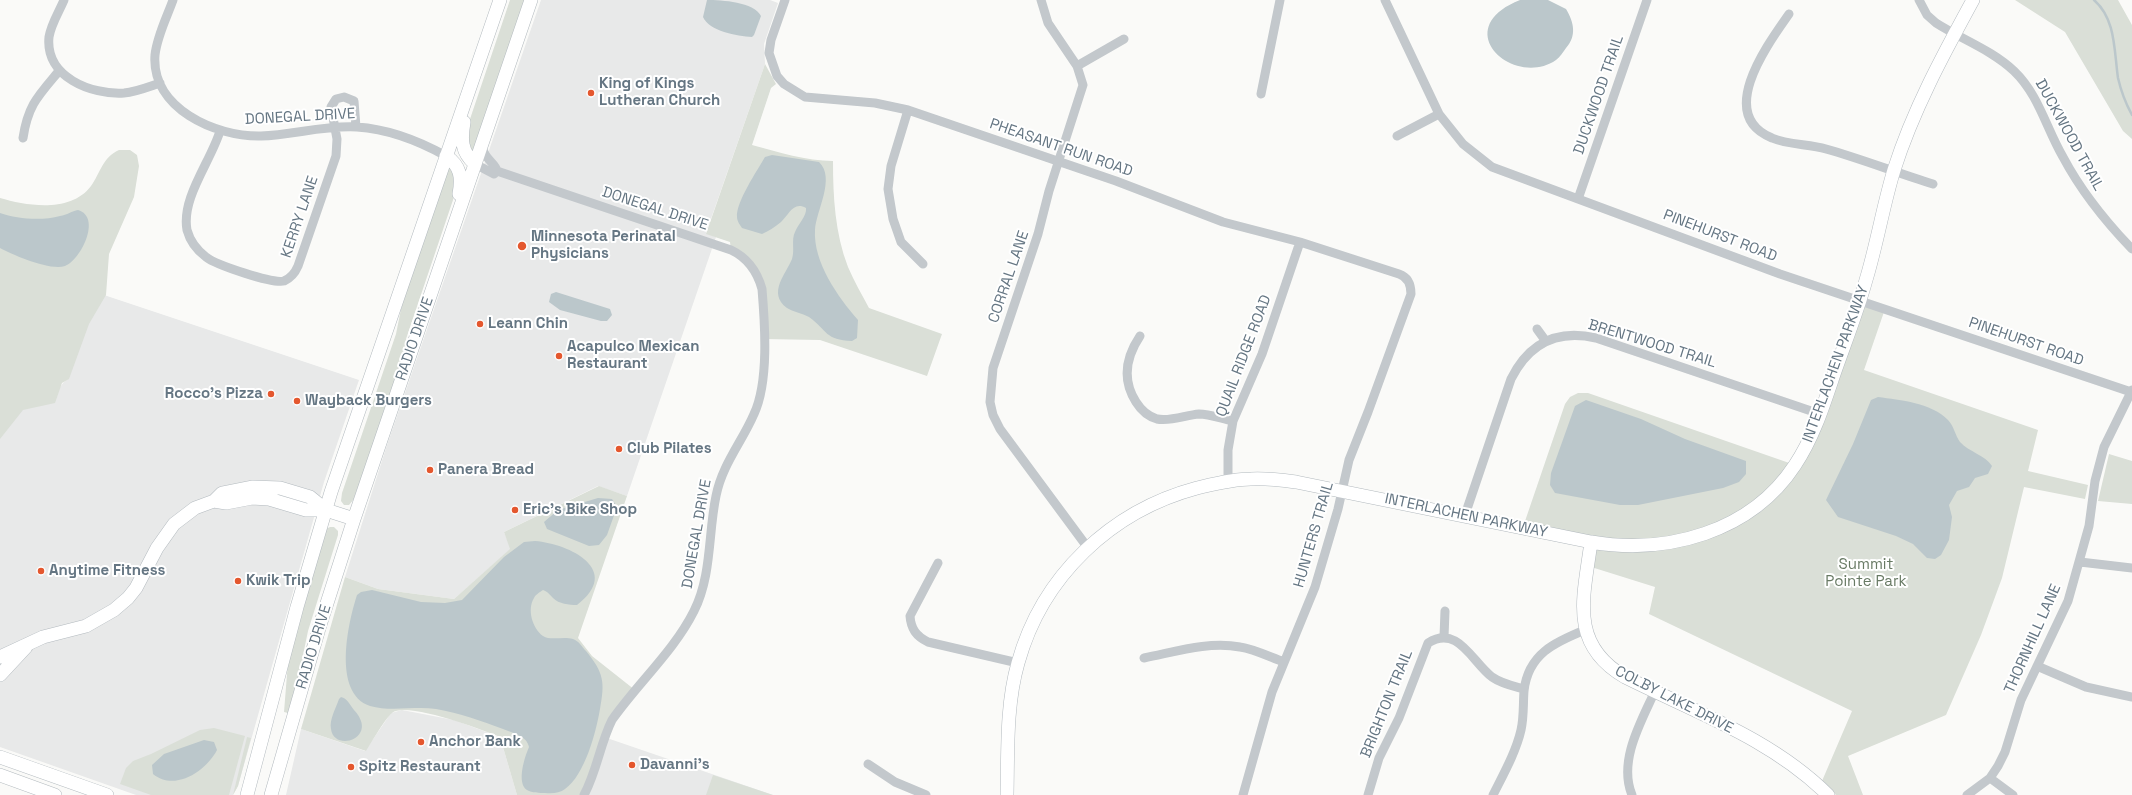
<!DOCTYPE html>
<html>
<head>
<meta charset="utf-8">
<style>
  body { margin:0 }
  canvas { display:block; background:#fafaf8 }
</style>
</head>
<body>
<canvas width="2132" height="795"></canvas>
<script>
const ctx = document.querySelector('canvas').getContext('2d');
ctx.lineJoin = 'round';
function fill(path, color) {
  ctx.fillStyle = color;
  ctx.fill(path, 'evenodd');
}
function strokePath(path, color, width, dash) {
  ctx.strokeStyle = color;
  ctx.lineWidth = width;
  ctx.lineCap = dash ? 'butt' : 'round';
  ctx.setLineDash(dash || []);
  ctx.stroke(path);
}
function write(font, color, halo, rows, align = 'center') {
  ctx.font = font + ' "Space Grotesk",sans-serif';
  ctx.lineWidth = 4;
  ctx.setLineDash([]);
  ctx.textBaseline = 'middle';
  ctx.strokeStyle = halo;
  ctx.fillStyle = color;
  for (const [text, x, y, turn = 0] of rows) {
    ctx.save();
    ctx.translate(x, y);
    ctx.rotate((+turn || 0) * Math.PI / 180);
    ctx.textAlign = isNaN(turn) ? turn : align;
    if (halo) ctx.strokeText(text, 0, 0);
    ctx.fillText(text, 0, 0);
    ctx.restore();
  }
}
fill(new Path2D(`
  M541,0H770L778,3L764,44L765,64L706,233L716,237L627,496L598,486L504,532L511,549L454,599L378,589L345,577L387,445Z
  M98,293L359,380L324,482L238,786L233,795H136L0,747V434L19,386L60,387L64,382L68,379Z
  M402,710L454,720L500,737L517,795H286L301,729L365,751L391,713Z
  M604,737L773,795H584Z`), '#e8e9e9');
fill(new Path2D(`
  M510,0H525L473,151H471L467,142L468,125Z
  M2015,0H2118L2132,25V139L2123,131L2065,32Z
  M765,64L776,84L771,88L752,145C779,152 806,161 833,161C833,197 835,233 848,267C854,281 862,295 869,308L942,334L927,376L820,340L763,339L760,280L731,250L730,242L706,234Z
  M119,150H130L137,155L139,166L134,197L109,254L106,295L89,324L69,379L62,383L55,403L23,410L0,439V198C27,206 71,213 91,186C101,172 102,158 119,150Z
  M449,166C458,174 455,190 453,200L406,339L408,342L354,499L349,505H344L341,501L342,493L396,334L402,304Z
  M1859,301L1885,309L1864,370L2038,430L2028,471L2088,485L2085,499L2024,487L2002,578L1981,635L1946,715L1848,756L1863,795H1836L1822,781L1852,711L1649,614L1655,587L1588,566L1591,542L1523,527L1565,404L1570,397L1578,393H1588L1795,465Z
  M2109,454L2132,461V504L2098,501Z
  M599,486L627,496L578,638L592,656L635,690L622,705L584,795H517L500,737C482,730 407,701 392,713C385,719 371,743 366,751L301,729L345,577L378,589L454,599L510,549L504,532Z
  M330,527H334L338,531V535L308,631L295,694L288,713L284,712L288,662L326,529Z
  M214,728L245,736L229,795H151L120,784L126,768L133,761L151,754L200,730Z
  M247,737L251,738L238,786L233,795Z
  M713,775L773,795H706Z`), '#dadfd7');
fill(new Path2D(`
  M707,0C722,0 754,2 761,16L754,35L752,37C737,36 709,31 703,17Z
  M1520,0H1548L1566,9C1574,22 1577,36 1566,48C1563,52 1560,57 1556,60C1514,89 1447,29 1520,0Z
  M772,155L819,162C836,178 816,211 815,230C813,262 838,297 858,320L857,338L852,341C825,340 828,331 809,317C802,313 793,312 787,308C767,293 786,274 792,259C795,250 791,240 795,232C798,224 807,216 806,208C793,201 789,215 781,222C775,227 769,231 762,234L742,228C740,225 737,221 737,217C736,202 757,171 765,157Z
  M78,210C102,217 81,260 65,266C50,271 13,255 0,248V213C17,219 42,221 60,216C67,215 72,211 78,210Z
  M556,292L610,309L612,315L607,321H601L560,310L549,302L551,294Z
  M1878,397C1900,400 1932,403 1948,420C1954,426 1955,435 1960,442C1969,452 1985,455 1992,466L1988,474L1975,478L1969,487L1957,491L1949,505L1952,517L1949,540L1941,555L1935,559L1927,558L1913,544L1896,536L1838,517L1826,500L1853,444L1871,400Z
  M1586,400L1641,419L1685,439L1746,461V474L1739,482L1723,488L1638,505H1620L1555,493L1550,485L1551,473L1575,406Z
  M598,498L612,499L617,507L607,535L599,545L589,546L547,529L544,522L558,510Z
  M535,541C570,544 623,570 577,605C569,605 559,604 553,598C549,594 548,592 543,590C540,592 535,595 534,598C527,609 532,628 543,636C551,641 563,636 573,639C579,641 582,647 586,651C604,673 605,682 600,709C596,732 585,775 565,789C560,793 552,794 545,793C540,793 532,793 527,790C516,783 525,756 529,747C527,736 513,733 503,729C481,721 460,713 436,709C415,706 390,712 370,706C332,693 348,623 357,595L361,592L372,590L421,602L445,603L462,600L504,557L524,542Z
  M341,697C347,698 350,705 354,710C380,738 334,753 331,729C329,720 336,708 339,699Z
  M204,740L214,742L217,750C206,771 175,792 153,774L152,765L164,754Z`), '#bbc7cb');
strokePath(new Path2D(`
  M2094,0C2116,19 2114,51 2118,78C2121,91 2126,104 2132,115`), '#bbc7cb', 2.5);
const secondary = new Path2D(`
  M464,122C461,139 461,152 475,164
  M446,156C461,166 462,178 459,194
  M214,501L226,503L252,498L269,499L306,510H326L354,519
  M1591,542C1584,596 1568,644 1625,677C1695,712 1772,739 1828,795
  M0,657L43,637L86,626L114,610L128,598L136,588L157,548L174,524L195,508L214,501L222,493L252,487L280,488L310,497L326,510
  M0,675L26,647
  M0,757L107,795
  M0,775L55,795
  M247,795L297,607L331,492L500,0
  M271,795L320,625L354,519L531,0
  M1007,795C1008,751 1006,705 1018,663C1042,576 1111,511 1197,488C1214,484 1233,479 1251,479C1266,478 1281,480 1296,482L1591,542C1667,555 1751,532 1795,465C1813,438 1823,407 1833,377C1844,345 1857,313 1866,280C1877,244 1883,206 1894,170C1913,110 1943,55 1973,0`);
strokePath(secondary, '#b3babf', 14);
strokePath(new Path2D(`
  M64,0C59,12 51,24 49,37C45,77 91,95 124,93C136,92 148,87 160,83
  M173,0C167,17 157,36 155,55C151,108 215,137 261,136C293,135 324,125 357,127C388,129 419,141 446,156
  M785,0L771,40L769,53L777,76L784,84L805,97L875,103L908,110L1116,181L1223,222L1300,242L1399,274C1408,277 1411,285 1411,294L1368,412L1349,460L1338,509L1315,587L1272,692L1243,795
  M1041,0L1048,23L1077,66L1083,85L1049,191L1038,234L993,368L990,402L993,415L1000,429L1088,548
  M1385,0L1439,114L1463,144L1492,167L1780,274L2131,392
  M1919,0L1927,15L1936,23C1961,39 1992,50 2014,71C2039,95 2046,128 2063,157C2081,191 2105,221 2132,249
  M1789,14C1768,44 1715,115 1772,138C1788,145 1809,144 1826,149C1862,159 1897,173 1933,184
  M1077,66L1124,39
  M1261,94L1280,0
  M908,110L891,166L888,189L893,219L901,242L923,264
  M220,131C211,161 181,198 187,230C190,241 198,251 206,257C216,265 273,284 284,281C291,278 295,273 298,266L336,156L337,139L331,107L336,99L344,97L354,101L356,127
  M1397,136L1439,114
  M23,138C28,105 38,96 59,71
  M482,145C484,160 495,162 497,171
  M475,164L494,174L497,171L731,250C748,258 757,271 762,289C765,325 769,382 754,414C742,442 722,465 716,496C708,534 712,575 694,611C674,651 638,683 612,720C600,744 597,771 584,795
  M1578,199L1647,0
  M1537,329L1545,340
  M1140,336C1126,357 1122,380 1136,402C1141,410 1147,416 1157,419C1170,422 1186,415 1199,414C1210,414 1222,419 1233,421
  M1228,482V450L1233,421L1262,354L1300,242
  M1465,515L1511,379C1529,343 1557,329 1596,338L1820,414
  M2080,562L2132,568
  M938,563L910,616C911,629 916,636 928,642L1018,663
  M1444,637L1445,611
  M1144,658C1175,652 1208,641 1240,647C1254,649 1270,657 1284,662
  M2037,666L2086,687L2132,697
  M868,764L895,782L926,795
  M1990,778L2013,795
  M1368,795L1379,758L1399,718L1428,643C1458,624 1472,662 1492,677C1502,684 1513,686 1524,689
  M1493,795C1503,775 1516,752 1521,730C1524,717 1523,704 1524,691C1528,654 1555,642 1585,630
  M1632,795C1618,761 1641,722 1655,691
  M1967,795L1990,778L1998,766L2005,752L2021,700L2068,601L2089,526L2095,481L2104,447L2132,390`), '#c3c8cc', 9);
strokePath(secondary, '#fff', 13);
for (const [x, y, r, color] of [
  [591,93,4,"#e4572e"],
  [522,246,5,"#e4572e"],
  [480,324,4,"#e4572e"],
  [559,356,4,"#e4572e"],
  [271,394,4,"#e4572e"],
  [297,401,4,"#e4572e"],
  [619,449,4,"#e4572e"],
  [430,470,4,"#e4572e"],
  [515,510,4,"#e4572e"],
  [41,571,4,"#e4572e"],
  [238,581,4,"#e4572e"],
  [421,742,4,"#e4572e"],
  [632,765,4,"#e4572e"],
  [351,767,4,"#e4572e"]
]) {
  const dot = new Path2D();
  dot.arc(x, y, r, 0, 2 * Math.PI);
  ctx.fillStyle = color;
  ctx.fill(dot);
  strokePath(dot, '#fff', 1.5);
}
write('bold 15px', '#657683', '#fff', [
  ["King of Kings",599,84],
  ["Lutheran Church",599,101],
  ["Minnesota Perinatal",531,237],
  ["Physicians",531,254],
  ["Leann Chin",488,324],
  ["Acapulco Mexican",567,347],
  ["Restaurant",567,364],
  ["Rocco's Pizza",263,394,"right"],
  ["Wayback Burgers",305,401],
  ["Club Pilates",627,449],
  ["Panera Bread",438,470],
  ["Eric's Bike Shop",523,510],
  ["Anytime Fitness",49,571],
  ["Kwik Trip",246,581],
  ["Anchor Bank",429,742],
  ["Davanni's",640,765],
  ["Spitz Restaurant",359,767]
], 'left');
write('15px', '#657683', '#fff', [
  ["DUCKWOOD TRAIL",1599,95,-71],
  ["DONEGAL DRIVE",300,117,-3],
  ["DUCKWOOD TRAIL",2069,135,61],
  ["PHEASANT RUN ROAD",1061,148,19],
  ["DONEGAL DRIVE",655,209,18],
  ["KERRY LANE",300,217,-71],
  ["PINEHURST ROAD",1720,236,21],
  ["CORRAL LANE",1009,277,-71],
  ["RADIO DRIVE",415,339,-71],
  ["PINEHURST ROAD",2026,342,19],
  ["BRENTWOOD TRAIL",1652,344,17],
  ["QUAIL RIDGE ROAD",1244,356,-69],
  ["INTERLACHEN PARKWAY",1836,364,-70],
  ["INTERLACHEN PARKWAY",1466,516,12],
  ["DONEGAL DRIVE",697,534,-80],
  ["HUNTERS TRAIL",1314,535,-74],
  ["THORNHILL LANE",2033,639,-66],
  ["RADIO DRIVE",314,647,-73],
  ["COLBY LAKE DRIVE",1674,700,27],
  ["BRIGHTON TRAIL",1387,704,-68]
]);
write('15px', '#687a64', '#fff', [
  ["Summit",1866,565],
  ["Pointe Park",1866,582]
]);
</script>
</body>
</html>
